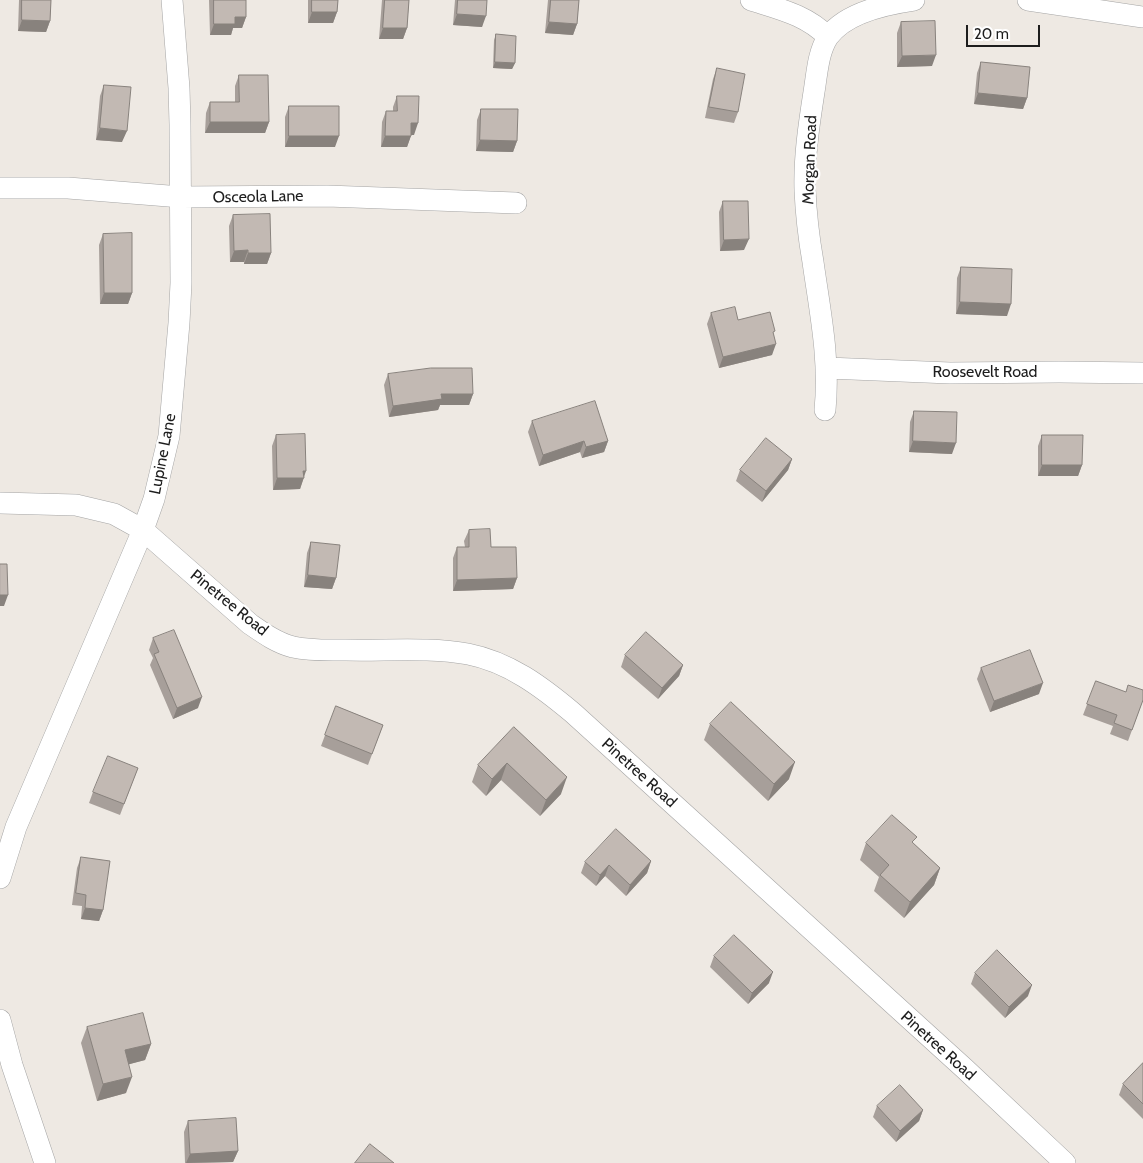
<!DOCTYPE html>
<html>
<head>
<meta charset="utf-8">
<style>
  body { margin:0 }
  #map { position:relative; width:1143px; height:1163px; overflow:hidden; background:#eee9e3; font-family:Cabin,sans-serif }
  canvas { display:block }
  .scale { position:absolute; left:966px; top:25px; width:74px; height:22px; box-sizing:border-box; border:2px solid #1d1d1d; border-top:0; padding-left:6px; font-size:15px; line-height:18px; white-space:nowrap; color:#1d1d1d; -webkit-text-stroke:4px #fff; paint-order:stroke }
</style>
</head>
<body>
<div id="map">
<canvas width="1143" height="1163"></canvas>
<div class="scale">20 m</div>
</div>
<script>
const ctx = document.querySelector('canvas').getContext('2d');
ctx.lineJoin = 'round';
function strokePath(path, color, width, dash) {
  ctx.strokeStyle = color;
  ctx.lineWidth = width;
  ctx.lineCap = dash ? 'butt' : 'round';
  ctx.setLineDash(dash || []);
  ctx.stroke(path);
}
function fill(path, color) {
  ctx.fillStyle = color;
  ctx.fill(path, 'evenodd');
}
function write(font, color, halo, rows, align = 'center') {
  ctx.font = font + ' Cabin,sans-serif';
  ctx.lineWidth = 4.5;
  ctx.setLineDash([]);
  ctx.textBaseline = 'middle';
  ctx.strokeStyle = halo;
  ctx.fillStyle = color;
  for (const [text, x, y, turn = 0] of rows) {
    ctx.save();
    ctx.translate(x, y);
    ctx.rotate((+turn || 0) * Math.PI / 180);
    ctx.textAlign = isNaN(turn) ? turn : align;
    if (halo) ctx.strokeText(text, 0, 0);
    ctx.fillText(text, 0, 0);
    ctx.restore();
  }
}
const minor = new Path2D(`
  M751,0C779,9 807,15 828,37
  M1028,0L1143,17
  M0,188H68L181,197L327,196L516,203
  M827,368L950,373L1059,372L1143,373
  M825,410C830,359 820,312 813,262C809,239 806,214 805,190C804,158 809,124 814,92C817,74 818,52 828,37C845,13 886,4 914,0
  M0,503L76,505L114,514L143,530L250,624C263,633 277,643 293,647C311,651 329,650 346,650C386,651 430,647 468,654C509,662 542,687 573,713L965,1069L1065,1163
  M0,878L16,827L143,530L154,499L169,436L179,323L181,283L180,124L179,88L172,0
  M0,1020L12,1065L45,1163`);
strokePath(minor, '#a4a4a4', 22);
strokePath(minor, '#fff', 21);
fill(new Path2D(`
  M19,0H51L50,21L46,32L18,31Z
  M209,0H246V17L242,28H233L231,35H210Z
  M308,0H338L337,12L333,23H308Z
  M382,0H409L407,28L403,39H379Z
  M455,0H487L482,27L453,25Z
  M548,0H579L577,24L573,35L545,33Z
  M901,22L932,66L897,67V33Z
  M496,34L515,63L512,69L493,68L494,40Z
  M981,62L1027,98L1023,109L974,104L977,73Z
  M717,68L738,112L734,123L705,118L713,79Z
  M239,75L269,122L265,133H205L206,113L210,102H235V86Z
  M104,85L122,142L96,140L100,96Z
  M397,96L414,135H411L407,147H381L382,122L386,111H393V107Z
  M289,106L335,147H285V117Z
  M481,109L517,141L513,152L476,151L477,120Z
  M723,201L744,250L720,251L719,212Z
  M233,215L271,253L267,264H244V262H230L229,226Z
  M103,234L132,293L128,304H100L99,245Z
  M961,267L1007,316L956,314L957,278Z
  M711,313L738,320L774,335L772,355L719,368L707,324Z
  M388,374L473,394L469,405H440L438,410L389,417L384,385Z
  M914,411L952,454L909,452L910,422Z
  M532,421L608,441L604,452L582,458L580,452L539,466L528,432Z
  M276,435L304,477L300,489L273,490L272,446Z
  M1042,435L1082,465L1078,476H1038V446Z
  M792,459L788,470L762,502L736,481L740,470Z
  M469,530L491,547L517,578L513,589L453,591V558L457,547H465L464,541Z
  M311,542L336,578L332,589L304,587L307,553Z
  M153,638L198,708L173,719L150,665L153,658L149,650Z
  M625,655L683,665L679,676L658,699L621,667Z
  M981,668L1039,694L990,712L977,679Z
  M1096,681L1143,700L1128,741L1110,734L1113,726L1083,715Z
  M336,706L383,725L368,765L321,746Z
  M710,724L789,779L768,801L704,740Z
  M514,727L561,794L540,816L501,780L486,796L472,782L478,765Z
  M138,768L120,815L89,803L93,792Z
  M866,843L914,844L940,868L934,885L904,918L874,891L879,877L860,860Z
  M81,857L103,910L99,921L81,919L82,906L72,905L77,868Z
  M651,861L647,873L626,896L605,876L596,886L581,873L585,862Z
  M714,956L769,983L748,1004L710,967Z
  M975,973L1028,996L1005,1018L971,984Z
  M87,1027L151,1044L145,1060L129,1064L126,1093L97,1101L81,1043Z
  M1143,1063V1119L1119,1095L1123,1084Z
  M877,1106L923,1110L919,1121L896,1142L873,1117Z
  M188,1121L238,1151L233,1162L185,1163L184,1132Z`), '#a79f9a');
fill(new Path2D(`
  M312,12H337L333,23H308Z
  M457,14L486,16L482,27L453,25Z
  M235,17H246L242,28H233L231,35H210L214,24Z
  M22,20L50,21L46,32L18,31Z
  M549,22L577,24L573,35L545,33Z
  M383,28H407L403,39H379Z
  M936,55L932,66L897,67L902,56Z
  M495,62L515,63L512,69L493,68Z
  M978,93L1027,98L1023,109L974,104Z
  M210,122H269L265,133H205Z
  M411,123H418L414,135H407Z
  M100,128L127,131L122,142L96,140Z
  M289,136H339L335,147H285Z
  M385,136H411L407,147H381Z
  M480,140L517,141L513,152L476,151Z
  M749,239L744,250L720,251L724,240Z
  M248,250L244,262H230L234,251Z
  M248,253H271L267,264H244Z
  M104,293H132L128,304H100Z
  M960,302L1011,304L1007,316L956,314Z
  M776,344L772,355L719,368L723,357Z
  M441,394H473L469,405H440L438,410L389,417L393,406Z
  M584,441L580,452L539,466L543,455Z
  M608,441L604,452L582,458L586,447Z
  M913,441L956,443L952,454L909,452Z
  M792,459L788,470L762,502L766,491Z
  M1042,465H1082L1078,476H1038Z
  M303,471H306L300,489L273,490L277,478Z
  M308,575L336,578L332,589L304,587Z
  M517,578L513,589L453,591L457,580Z
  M0,595H8L4,606H0Z
  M683,665L679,676L658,699L662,688Z
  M1043,683L1039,694L990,712L994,701Z
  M202,697L198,708L173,719L177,708Z
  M795,762L789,779L768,801L774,784Z
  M507,763L501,780L486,796L492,779Z
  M567,777L561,794L540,816L546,800Z
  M651,861L647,873L626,896L630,885Z
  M609,865L605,876L596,886L600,875Z
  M940,868L934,885L904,918L910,902Z
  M85,908L103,910L99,921L81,919Z
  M773,972L769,983L748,1004L752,993Z
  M1032,985L1028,996L1005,1018L1009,1007Z
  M151,1044L145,1060L119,1067L125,1050Z
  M132,1077L126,1093L97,1101L103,1084Z
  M923,1110L919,1121L896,1142L900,1131Z
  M238,1151L233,1162L186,1163L190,1154Z`), '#88827d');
const building = new Path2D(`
  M22,0H51L50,21L22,20Z
  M214,0H246V17H235V24H214Z
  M312,0H338L337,12H312Z
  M385,0H409L407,28H383Z
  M458,0H487L486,16L457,14Z
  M551,0H579L577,24L549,22Z
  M935,21L936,55L902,56L901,22Z
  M496,34L516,36L515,63L495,62Z
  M981,62L1030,67L1027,98L978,93Z
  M717,68L745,74L738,112L709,107Z
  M239,75H268L269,122H210V102H239Z
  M104,85L131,87L127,131L100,128Z
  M397,96H419L418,123H411V136H385L386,111H397Z
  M289,106H339V136H289Z
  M481,109H518L517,141L480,140Z
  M723,201H748L749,239L724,240Z
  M270,214L271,253H248V250L234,251L233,215Z
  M132,233V293H104L103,234Z
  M961,267L1012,269L1011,304L960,302Z
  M735,307L738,320L770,312L775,331L773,332L776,344L723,357L711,313Z
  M431,368H472L473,394H441L442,399L393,406L388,374Z
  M595,401L608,441L586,447L584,441L543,455L532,421Z
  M914,411L957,412L956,443L913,441Z
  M305,434L306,471H303L304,478H277L276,435Z
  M1042,435H1083L1082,465H1042Z
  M766,438L792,459L766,491L740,470Z
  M490,529L491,547H516L517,578L457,580V547H469V530Z
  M311,542L340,545L336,578L308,575Z
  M0,564H7L8,595H0Z
  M174,630L202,697L177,708L154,654L159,652L153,638Z
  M646,632L683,665L662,688L625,655Z
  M1030,650L1043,683L994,701L981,668Z
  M1096,681L1126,692L1128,685L1143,690V700L1132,730L1114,723L1117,715L1087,704Z
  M731,702L795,762L774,784L710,724Z
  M336,706L383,725L372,754L325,735Z
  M514,727L567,777L546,800L507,763L492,779L478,765Z
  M108,756L138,768L124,804L93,792Z
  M892,815L917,837L912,842L940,868L910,902L880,875L889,865L866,843Z
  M616,829L651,861L630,885L609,865L600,875L585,862Z
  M81,857L110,861L103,910L85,908L86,895L76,893Z
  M734,935L773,972L752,993L714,956Z
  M997,950L1032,985L1009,1007L975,973Z
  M143,1013L151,1044L125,1050L132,1077L103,1084L87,1027Z
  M1143,1063V1104L1123,1084Z
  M900,1085L923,1110L900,1131L877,1106Z
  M236,1118L238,1151L190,1154L188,1121Z
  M370,1144L394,1163H355Z`);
fill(building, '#c2b9b3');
strokePath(building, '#88827d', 1);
write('16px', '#1d1d1d', '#fff', [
  ["Morgan Road",810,160,-88],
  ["Osceola Lane",258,197,-1],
  ["Roosevelt Road",985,372],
  ["Lupine Lane",163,454,-79],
  ["Pinetree Road",229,603,39],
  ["Pinetree Road",639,773,42],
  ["Pinetree Road",938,1046,42]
]);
</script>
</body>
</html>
